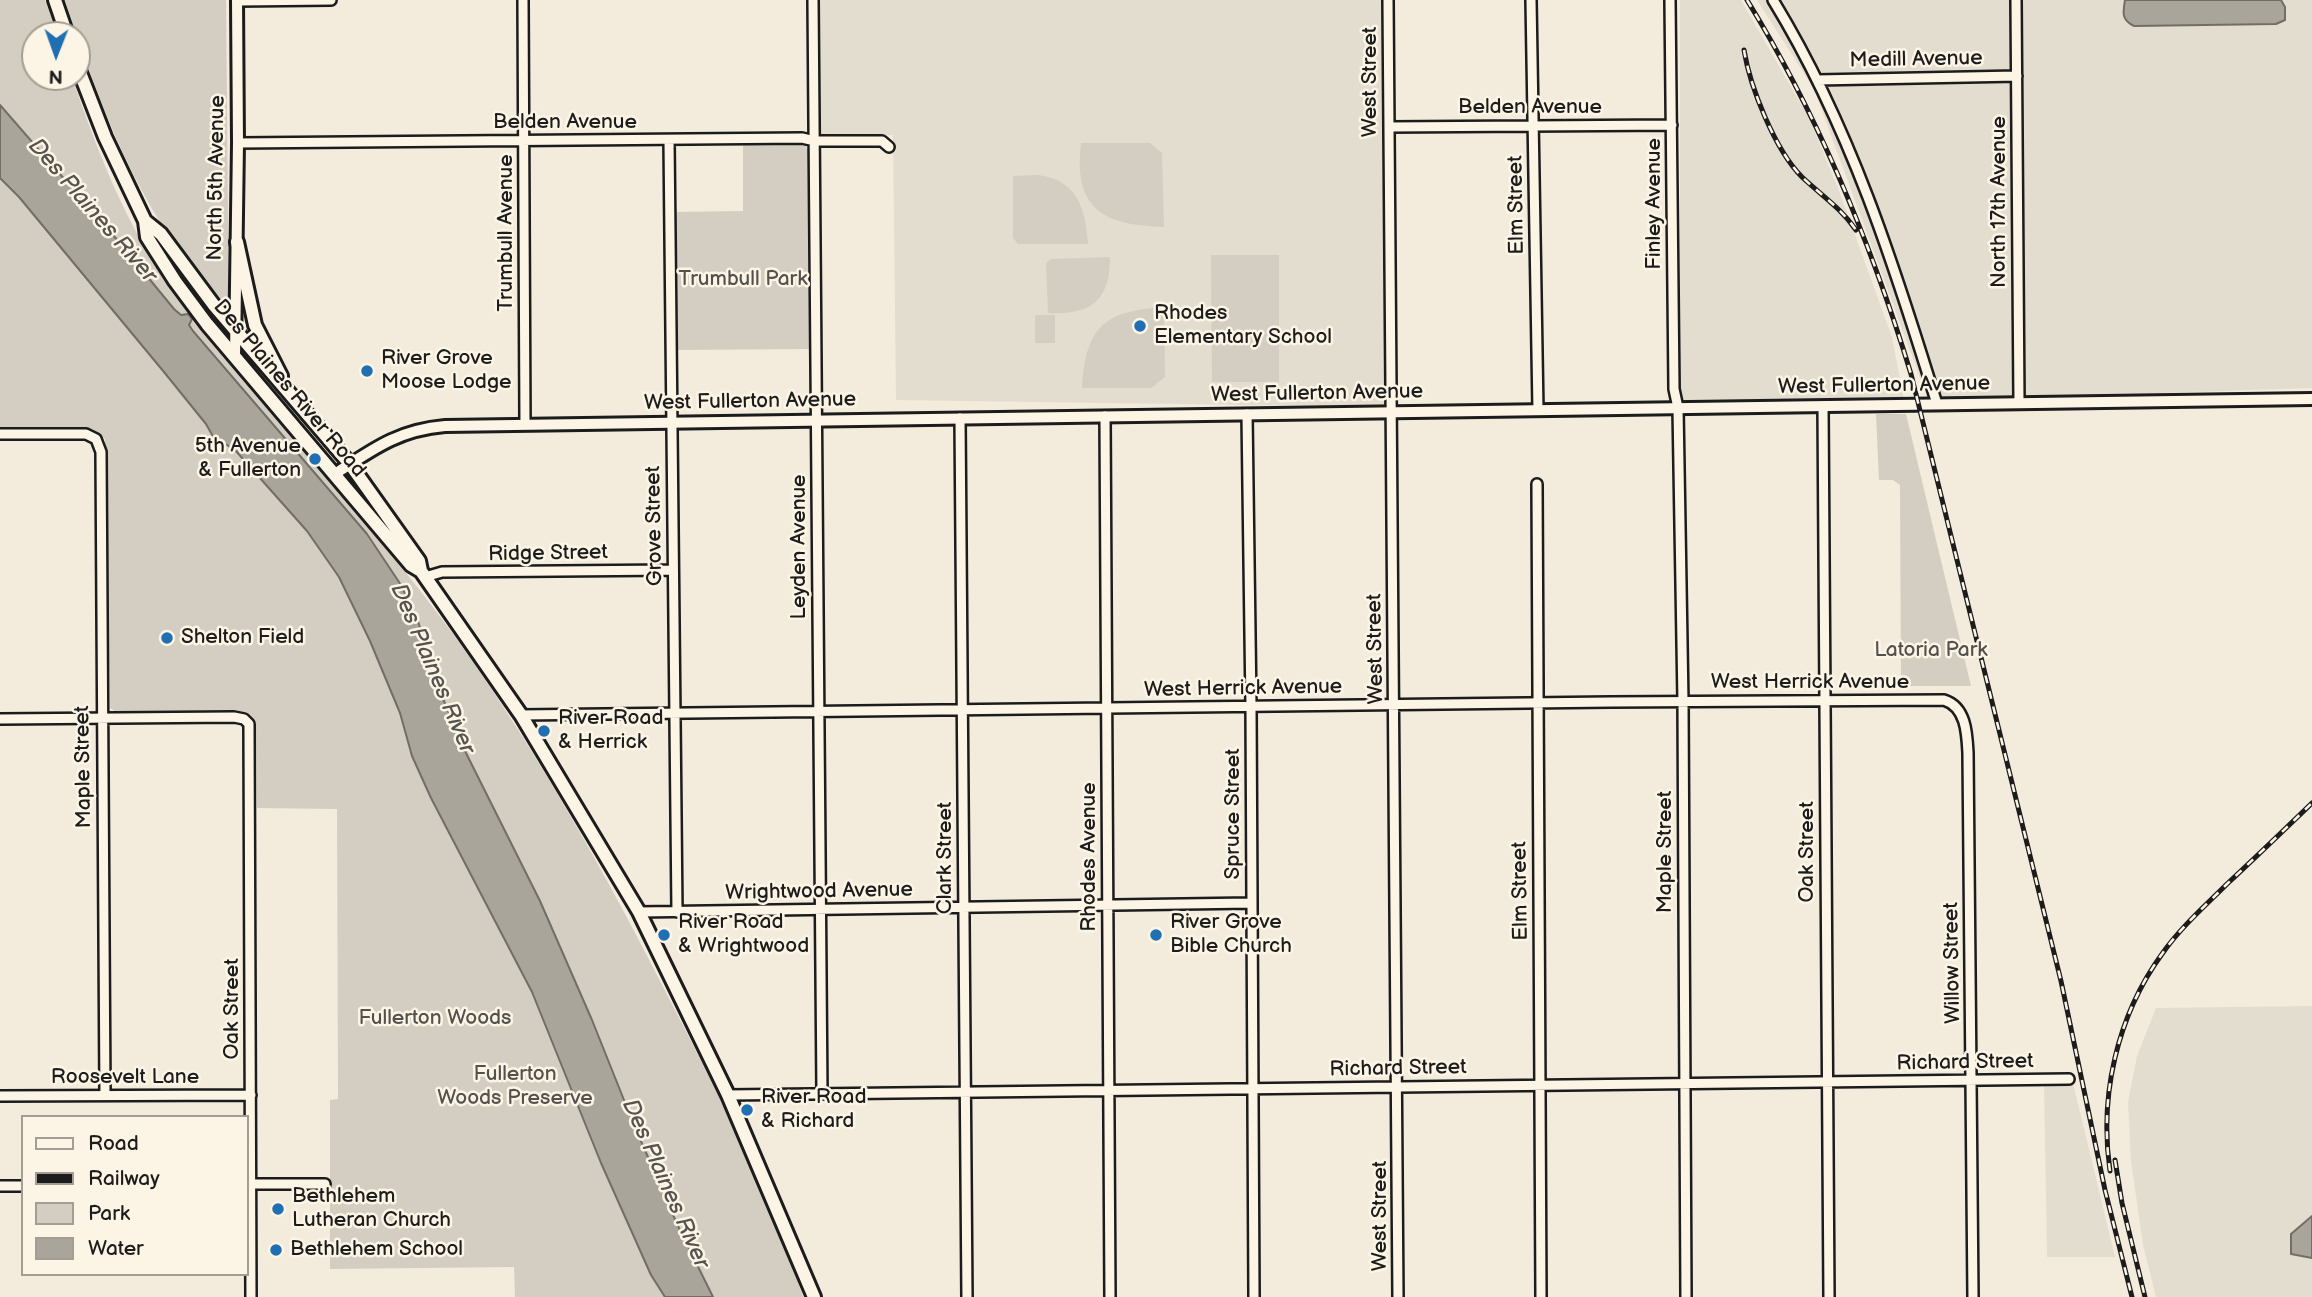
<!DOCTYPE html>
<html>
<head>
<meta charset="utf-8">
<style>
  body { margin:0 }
  #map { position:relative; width:2312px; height:1297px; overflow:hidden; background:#f3ecdd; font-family:"Balsamiq Sans",sans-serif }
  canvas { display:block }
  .legend { position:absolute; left:21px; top:1115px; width:228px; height:161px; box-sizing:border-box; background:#fcf5e5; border:2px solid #a29e95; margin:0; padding:9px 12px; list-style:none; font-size:21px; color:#1c1c1c }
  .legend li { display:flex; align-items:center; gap:14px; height:35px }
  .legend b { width:35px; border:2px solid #a29e95 }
  .north { position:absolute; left:21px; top:21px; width:70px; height:70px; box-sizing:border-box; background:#fcf5e5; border:2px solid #a29e95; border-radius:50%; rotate:181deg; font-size:19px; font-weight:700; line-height:28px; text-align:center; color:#1c1c1c }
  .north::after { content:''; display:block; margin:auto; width:24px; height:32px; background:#1f6fb2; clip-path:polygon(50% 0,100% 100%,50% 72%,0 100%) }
</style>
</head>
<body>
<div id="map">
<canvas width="2312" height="1297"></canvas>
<ul class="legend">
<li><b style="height:9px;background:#fcf5e5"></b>Road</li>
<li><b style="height:9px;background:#1c1c1c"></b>Railway</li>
<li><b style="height:19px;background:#d3cec1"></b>Park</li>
<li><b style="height:19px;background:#aaa59b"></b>Water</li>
</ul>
<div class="north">N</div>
</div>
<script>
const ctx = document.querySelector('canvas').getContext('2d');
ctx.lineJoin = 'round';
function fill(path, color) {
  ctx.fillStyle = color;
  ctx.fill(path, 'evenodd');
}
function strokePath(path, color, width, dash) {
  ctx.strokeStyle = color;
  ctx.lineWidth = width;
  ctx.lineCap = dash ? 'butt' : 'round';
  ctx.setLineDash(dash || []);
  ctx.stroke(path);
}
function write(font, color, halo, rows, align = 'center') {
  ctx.font = font + ' "Balsamiq Sans",sans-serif';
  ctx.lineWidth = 5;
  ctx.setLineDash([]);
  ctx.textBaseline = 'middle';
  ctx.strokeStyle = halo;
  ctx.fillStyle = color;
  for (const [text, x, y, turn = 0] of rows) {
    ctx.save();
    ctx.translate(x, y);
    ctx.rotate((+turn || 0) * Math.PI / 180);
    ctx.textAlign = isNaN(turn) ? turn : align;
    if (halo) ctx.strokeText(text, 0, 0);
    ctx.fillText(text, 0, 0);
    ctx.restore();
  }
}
fill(new Path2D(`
  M814,0H1382L1385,407L896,400L893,135L817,136Z
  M1680,0H1741L1809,118L1838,188L1892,337L1904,400L1827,398L1680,403Z
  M1757,0H2312V388L2161,393L2160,409L1930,413L1926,394L1814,89Z
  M2312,1006V1297H2156L2143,1245L2131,1161L2128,1102L2137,1056L2156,1008Z
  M2072,1079L2115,1257H2047L2044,1080Z`), '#e3ddcf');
fill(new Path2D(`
  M0,0H45L58,35H35V77H72C93,139 116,199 149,255C176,300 212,340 246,380C311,459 380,537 442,619C532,740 606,874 674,1008C722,1101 770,1197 803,1297H515L514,1267L330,1269V1100L338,1099L337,809L257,808L256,726L250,714L237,712L118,713L110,708L105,439L93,429L81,427L0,429Z
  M65,0H226L229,313C217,305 205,285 195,272C130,189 98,99 65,0Z
  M801,143L805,145L809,153L811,349L675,350L674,212L743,211V144Z
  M1081,143H1150L1162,153L1164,227C1104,225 1073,210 1081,143Z
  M1037,175C1077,179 1086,209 1088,244H1018L1013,238V176Z
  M1211,255H1279V382H1212Z
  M1110,257C1110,301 1091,315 1048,313L1046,263L1051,259Z
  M1164,307L1165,377L1151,388H1082C1086,327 1103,311 1164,307Z
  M1035,315H1055V343H1035Z
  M1876,414H1906L1971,686H1901L1900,485L1893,480H1879Z`), '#d3cec1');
const water = new Path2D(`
  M2125,0H2281L2285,7V20L2276,24L2134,26C2121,20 2123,12 2125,0Z
  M0,105L119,242L174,309L181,315L188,314L192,319L189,325L193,331L367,534L401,585L418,621L437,684L462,745L540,901L592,1020L634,1125L677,1224L713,1297H665L651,1275L601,1163L532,992L431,798L412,756L400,713L370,641L339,577L307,531L235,450L227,445L215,440L206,424L164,372L19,197L0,178Z
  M2312,1216V1258L2291,1254V1234Z`);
fill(water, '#aaa59b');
strokePath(water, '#716e68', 2);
const minor = new Path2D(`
  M523,0L525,424
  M813,0L822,1093
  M1388,0L1398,1297
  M1531,0L1538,410
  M1670,0L1674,389L1678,408L1683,702L1686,1297
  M1773,0C1850,126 1894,264 1937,404
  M2016,0L2019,403
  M237,1L331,0
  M1817,80L2017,76
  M1389,127L1672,125
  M669,140L677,912
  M238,143L802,138L815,141H882L889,147
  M1823,406L1829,1297
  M1247,414L1251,707L1254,1297
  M1105,416L1110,1297
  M960,418L967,1297
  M0,434H86L96,439L101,452L105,1095
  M1537,484L1541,1297
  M425,577L442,572L673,570
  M521,715L1611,702L1944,700C1966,707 1967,733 1968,753L1973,1297
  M0,719L234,717L244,719L249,724L251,1297
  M639,912L1251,903
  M728,1095L2069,1079
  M0,1096L251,1095
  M247,1184H325
  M0,1186H23`);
const tertiary = new Path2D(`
  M235,356L238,143L237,0
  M335,474C373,449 398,430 445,426L2312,399`);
const secondary = new Path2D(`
  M55,0L67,35
  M77,65L105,137L145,221L147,237L175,281L207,324L411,565L421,571
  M145,221L161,234L213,304L350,464L419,561L421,571L521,715L639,912L728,1095L814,1297
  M237,242L255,325L281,376`);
strokePath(minor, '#1c1c1c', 14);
strokePath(tertiary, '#1c1c1c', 16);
strokePath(secondary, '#1c1c1c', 18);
strokePath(minor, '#fcf5e5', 9);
strokePath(tertiary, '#fcf5e5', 10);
strokePath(secondary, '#fcf5e5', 12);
const rail = new Path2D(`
  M1747,0C1819,117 1871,243 1911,374L2061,981L2105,1190L2132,1297
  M1744,50C1750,87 1775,150 1802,177C1821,195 1841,208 1856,230
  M2115,1160L2122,1203L2145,1297
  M2110,1171C2099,1096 2117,1016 2162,954C2180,928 2205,906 2227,884C2256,857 2284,830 2312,803`);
strokePath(rail, '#1c1c1c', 5);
strokePath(rail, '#fcf5e5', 2.5, [8]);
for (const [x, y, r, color] of [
  [1140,326,7,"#1f6fb2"],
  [367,371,7,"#1f6fb2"],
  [315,459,7,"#1f6fb2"],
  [167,638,7,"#1f6fb2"],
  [544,731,7,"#1f6fb2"],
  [664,935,7,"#1f6fb2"],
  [1156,935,7,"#1f6fb2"],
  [747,1110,7,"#1f6fb2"],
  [278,1209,7,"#1f6fb2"],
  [276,1250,7,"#1f6fb2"]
]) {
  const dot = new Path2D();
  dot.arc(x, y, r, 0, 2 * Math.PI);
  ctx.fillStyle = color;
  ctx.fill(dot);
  strokePath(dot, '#fcf5e5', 2.5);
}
write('21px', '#1c1c1c', '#fcf5e5', [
  ["Medill Avenue",1916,60,-1],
  ["West Street",1371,82,-90],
  ["Belden Avenue",1530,108],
  ["Belden Avenue",565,123],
  ["North 5th Avenue",217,178,-89],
  ["North 17th Avenue",2000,202,-90],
  ["Finley Avenue",1655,204,-90],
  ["Elm Street",1517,205,-91],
  ["Trumbull Avenue",507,233,-90],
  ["West Fullerton Avenue",1884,386,-1],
  ["Des Plaines River Road",289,389,50],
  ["West Fullerton Avenue",1317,394,-1],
  ["West Fullerton Avenue",750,402,-1],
  ["Grove Street",655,526,-91],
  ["Leyden Avenue",800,547,-90],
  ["Ridge Street",548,554,-1],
  ["West Street",1376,649,-91],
  ["West Herrick Avenue",1810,683],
  ["West Herrick Avenue",1243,689,-1],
  ["Maple Street",84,767,-91],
  ["Spruce Street",1234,814,-90],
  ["Maple Street",1666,852,-90],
  ["Oak Street",1808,852,-90],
  ["Rhodes Avenue",1090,857,-90],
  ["Clark Street",946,858,-90],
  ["Elm Street",1521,891,-91],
  ["Wrightwood Avenue",819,892,-1],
  ["Willow Street",1953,963,-91],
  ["Oak Street",233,1009,-90],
  ["Richard Street",1965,1063,-1],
  ["Richard Street",1398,1069,-1],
  ["Roosevelt Lane",125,1078],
  ["West Street",1381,1216,-90]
]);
write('21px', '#53514e', '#fcf5e5', [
  ["Trumbull Park",743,280],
  ["Latoria Park",1931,651],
  ["Fullerton Woods",435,1019],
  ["Fullerton",515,1075],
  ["Woods Preserve",515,1099]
]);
write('21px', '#1c1c1c', '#fcf5e5', [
  ["Rhodes",1154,314],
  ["Elementary School",1154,338],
  ["River Grove",381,359],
  ["Moose Lodge",381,383],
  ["5th Avenue",301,447,"right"],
  ["& Fullerton",301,471,"right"],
  ["Shelton Field",181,638],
  ["River Road",558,719],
  ["& Herrick",558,743],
  ["River Road",678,923],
  ["& Wrightwood",678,947],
  ["River Grove",1170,923],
  ["Bible Church",1170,947],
  ["River Road",761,1098],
  ["& Richard",761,1122],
  ["Bethlehem",292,1197],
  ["Lutheran Church",292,1221],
  ["Bethlehem School",290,1250]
], 'left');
write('italic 23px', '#55534f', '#fcf5e5', [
  ["Des Plaines River",92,211,49],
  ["Des Plaines River",432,669,67],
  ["Des Plaines River",665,1184,66]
]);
</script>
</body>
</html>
